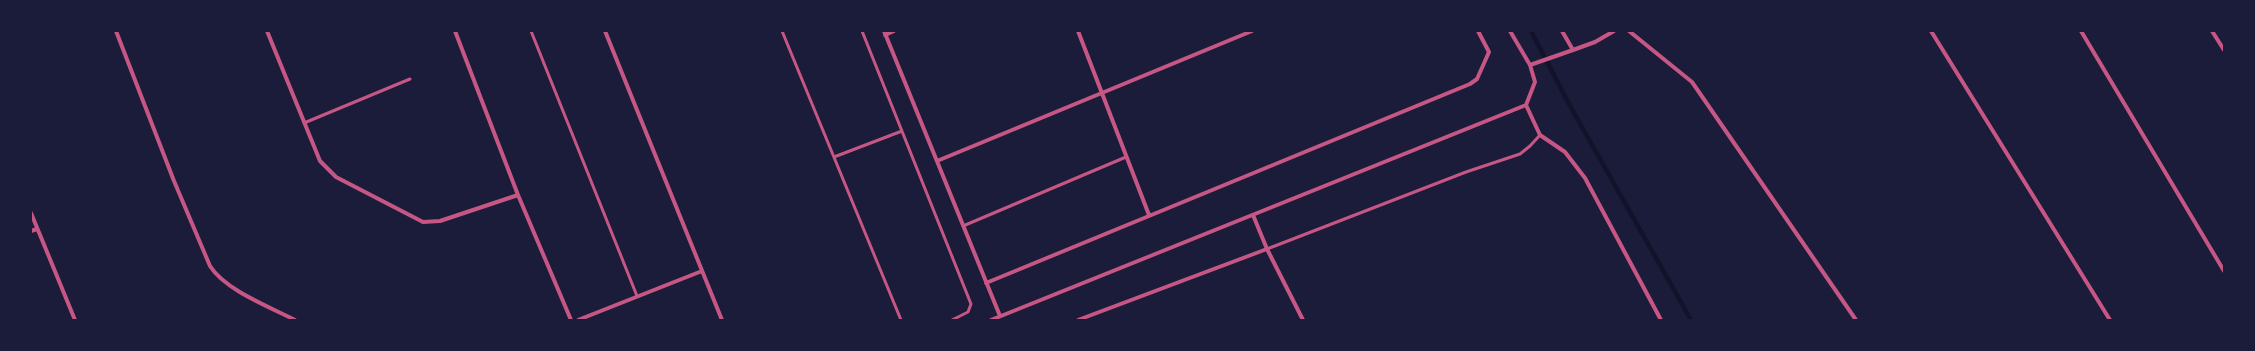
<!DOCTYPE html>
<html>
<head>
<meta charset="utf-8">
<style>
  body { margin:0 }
  #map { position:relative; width:2255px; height:351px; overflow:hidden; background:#1b1b3a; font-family:"Archivo Narrow",sans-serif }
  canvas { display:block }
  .frame { position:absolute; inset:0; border:32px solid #1b1b3a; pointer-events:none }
</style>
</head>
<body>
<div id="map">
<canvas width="2255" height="351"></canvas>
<div class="frame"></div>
</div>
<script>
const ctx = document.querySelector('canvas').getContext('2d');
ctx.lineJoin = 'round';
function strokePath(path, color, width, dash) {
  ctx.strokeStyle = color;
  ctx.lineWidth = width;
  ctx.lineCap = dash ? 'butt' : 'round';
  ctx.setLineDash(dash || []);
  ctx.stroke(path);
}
strokePath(new Path2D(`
  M1531,31L1569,104L1691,320`), '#12122b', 4.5);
strokePath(new Path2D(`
  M531,31L637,296
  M782,31L901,320
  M862,31L971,304L968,312L952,320
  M304,123L410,79
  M834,157L902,131
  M963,226L1126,157
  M1267,249L1466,172L1520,154L1530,146L1540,135`), '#c65784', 3);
strokePath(new Path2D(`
  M116,31L174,181L210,266C225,290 270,307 295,320
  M267,31L320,161L336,177L423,222L440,221L518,195
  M455,31L518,195L571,320
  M605,31L722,320
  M884,31L1000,316
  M1078,31L1149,215
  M1510,31L1530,65L1535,82L1526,105L1540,135L1565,152L1585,178L1661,320
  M1629,31L1692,82L1856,320
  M1931,31L2110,320
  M2081,31L2224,271
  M2212,31L2224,50
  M885,35L894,31
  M1573,50L1595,42L1614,31
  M1530,65L1573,50L1562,31
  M937,161L1252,31
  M31,213L75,320
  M1253,215L1267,249L1303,320
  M31,231L37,229
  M986,283L1470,84L1477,79L1489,52L1478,31
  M578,320L702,271
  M991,320L1526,105
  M1078,320L1267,249`), '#c65784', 4);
</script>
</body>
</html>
